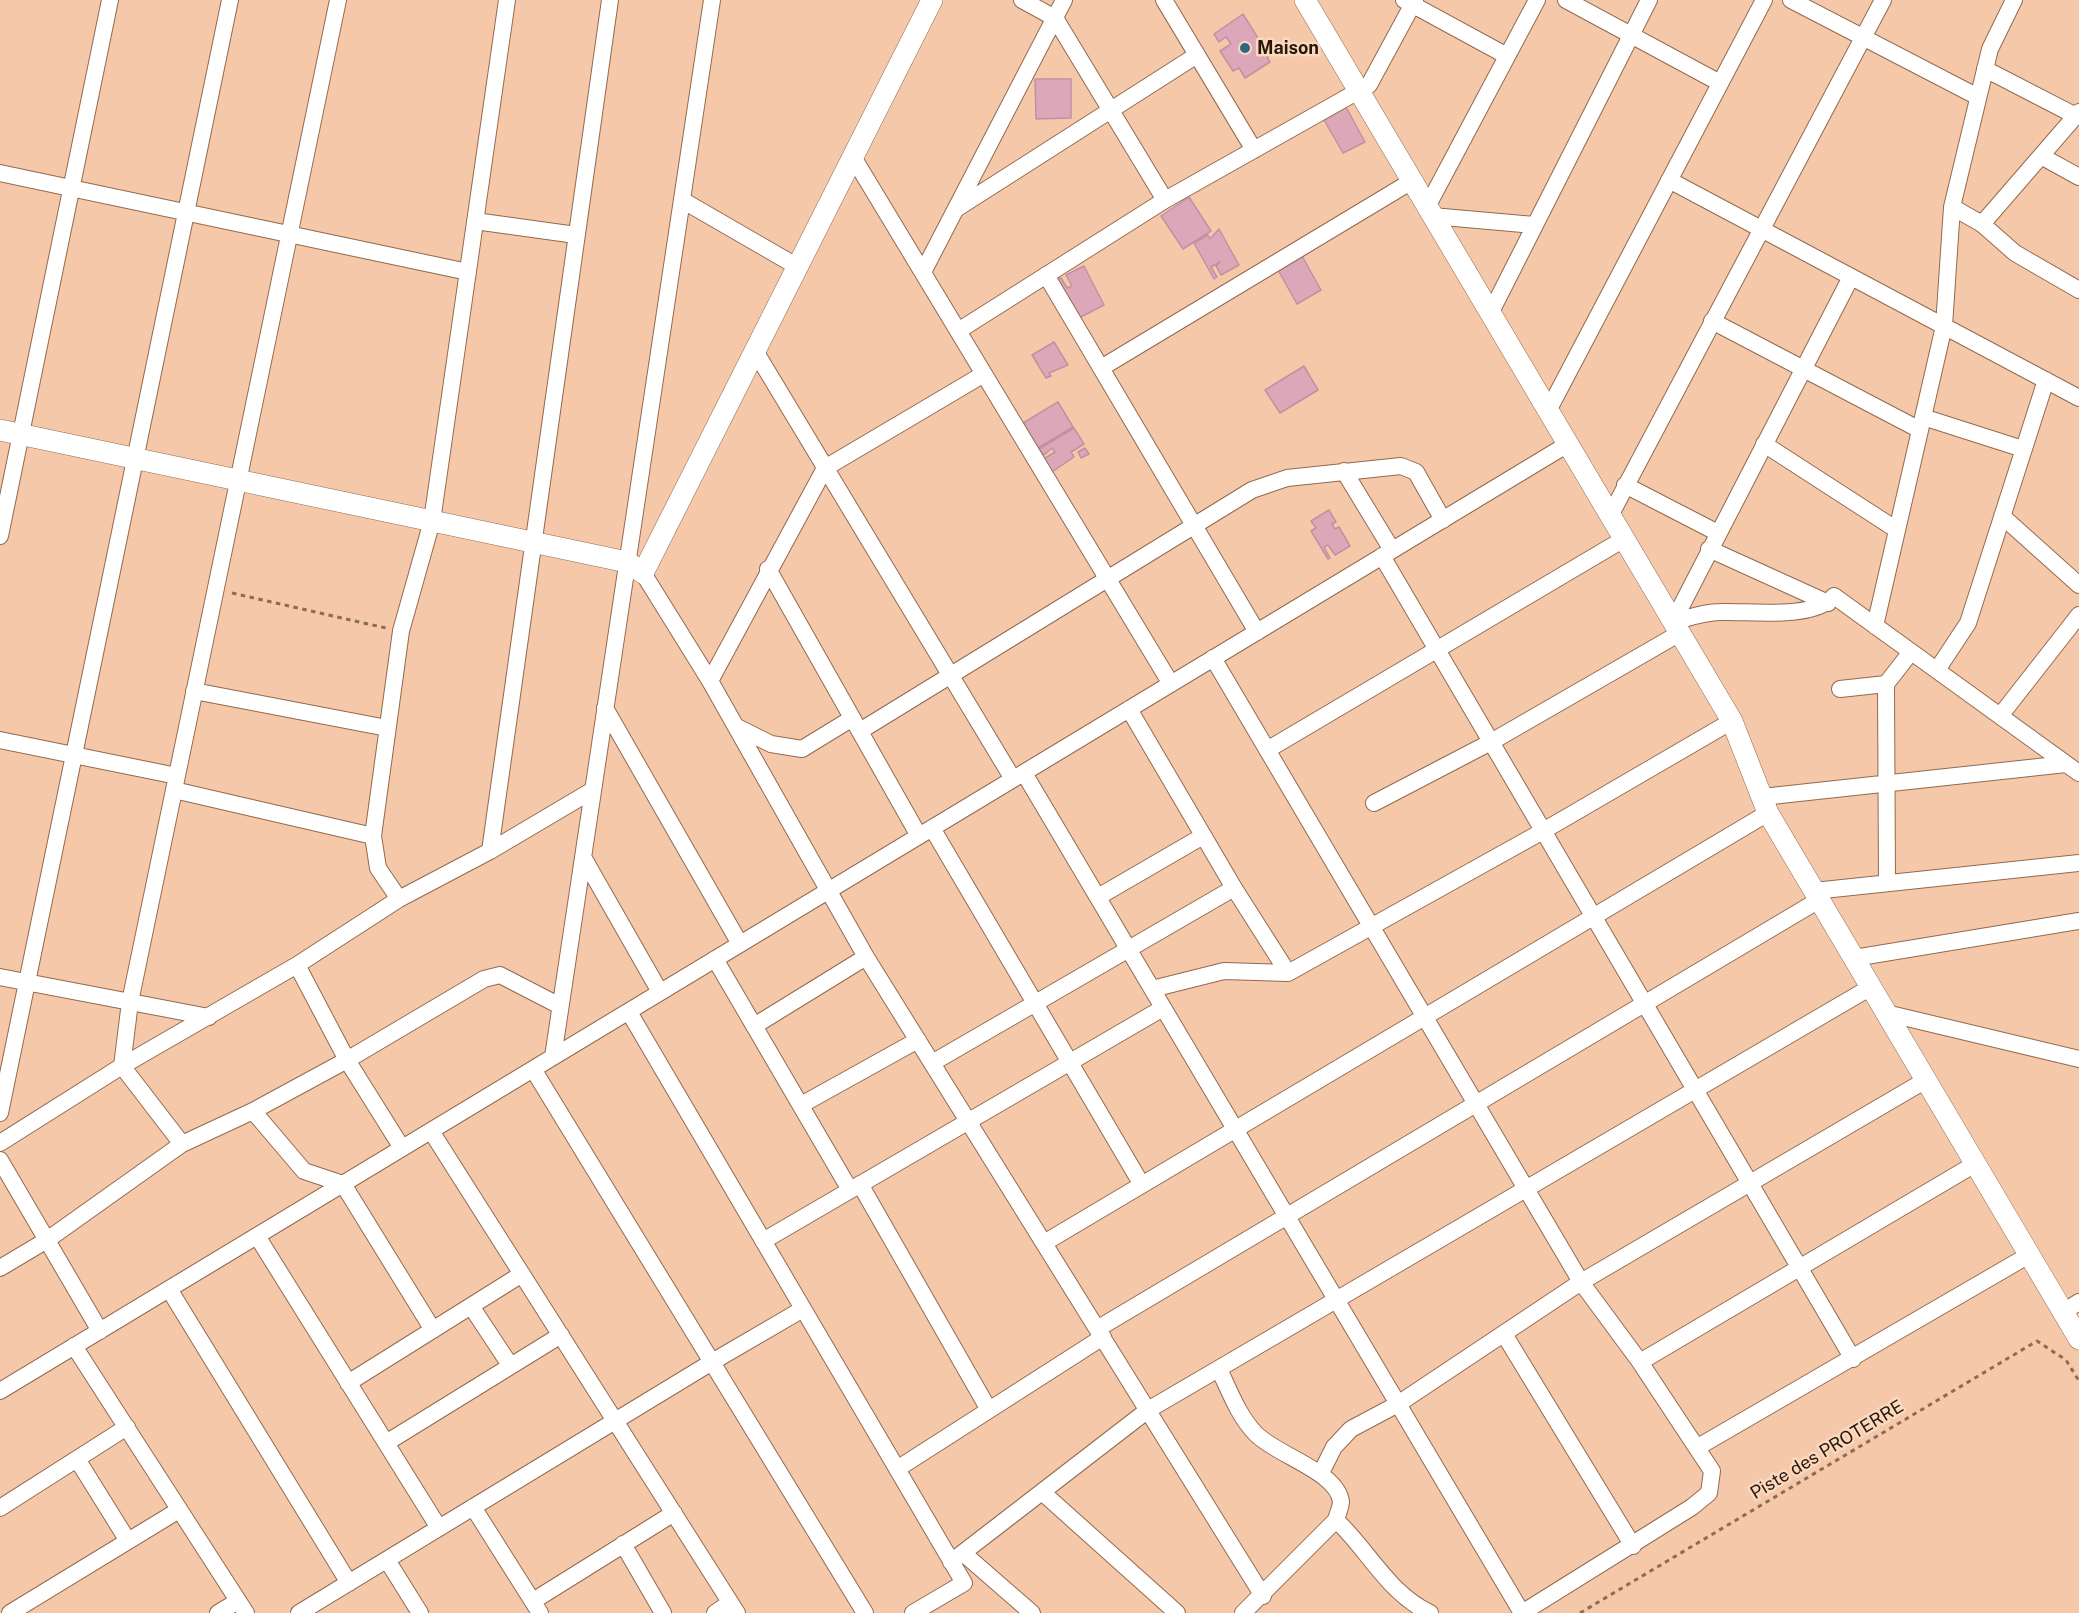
<!DOCTYPE html>
<html>
<head>
<meta charset="utf-8">
<style>
  body { margin:0 }
  canvas { display:block; background:#f5c8a9 }
</style>
</head>
<body>
<canvas width="2079" height="1613"></canvas>
<script>
const ctx = document.querySelector('canvas').getContext('2d');
ctx.lineJoin = 'round';
function fill(path, color) {
  ctx.fillStyle = color;
  ctx.fill(path, 'evenodd');
}
function strokePath(path, color, width, dash) {
  ctx.strokeStyle = color;
  ctx.lineWidth = width;
  ctx.lineCap = dash ? 'butt' : 'round';
  ctx.setLineDash(dash || []);
  ctx.stroke(path);
}
function write(font, color, halo, rows, align = 'center') {
  ctx.font = font + ' "Public Sans",sans-serif';
  ctx.lineWidth = 5;
  ctx.setLineDash([]);
  ctx.textBaseline = 'middle';
  ctx.strokeStyle = halo;
  ctx.fillStyle = color;
  for (const [text, x, y, turn = 0] of rows) {
    ctx.save();
    ctx.translate(x, y);
    ctx.rotate((+turn || 0) * Math.PI / 180);
    ctx.textAlign = isNaN(turn) ? turn : align;
    if (halo) ctx.strokeText(text, 0, 0);
    ctx.fillText(text, 0, 0);
    ctx.restore();
  }
}
const building = new Path2D(`
  M1243,14L1269,56L1267,57L1270,62L1245,78L1239,68L1233,71L1220,51L1231,44L1226,37L1219,42L1214,34Z
  M1035,79H1071V118L1036,119Z
  M1346,107L1365,142L1343,153L1324,120Z
  M1189,197L1211,231L1183,249L1161,216Z
  M1219,229L1239,265L1221,275L1216,266L1220,262L1211,267L1217,277L1214,279L1194,243L1208,235L1210,239Z
  M1302,256L1321,290L1297,304L1278,270Z
  M1084,266L1104,305L1075,320L1055,281L1061,278L1067,288L1072,286L1066,275Z
  M1054,342L1068,365L1049,373L1051,376L1046,378L1032,355Z
  M1304,366L1318,390L1280,413L1265,390Z
  M1058,402L1073,427L1038,448L1023,423Z
  M1074,428L1084,444L1071,452L1074,457L1052,472L1042,460L1055,452L1052,448L1044,455L1039,449Z
  M1085,448L1089,454L1081,458L1078,452Z
  M1329,510L1336,522L1332,524L1335,529L1339,527L1350,546L1335,555L1328,545L1324,547L1330,558L1328,559L1311,531L1316,528L1311,521Z`);
fill(building, '#dca8b9');
strokePath(building, '#c390a2', 1.5);
const minor = new Path2D(`
  M1022,0L1055,18L1165,200
  M1164,0L1254,150
  M1404,0L1507,56
  M1566,0L1720,83
  M1791,0L1978,97
  M1985,69L2076,116
  M2041,156L2079,177
  M853,157L1171,684
  M0,173L468,272
  M1669,180L2079,398
  M682,200L798,267
  M1427,207L1537,0
  M1952,207L1982,224L2015,253L2079,290
  M956,209L1197,55
  M1432,216L1534,225
  M475,221L576,235
  M1982,224L2079,112
  M923,272L1064,0
  M1046,275L1257,632
  M1490,314L1649,0
  M1712,321L1920,430
  M958,331L1165,200L1369,85L1415,0
  M755,351L1013,779
  M1101,368L1412,181
  M1548,411L1764,0
  M1923,417L2023,449
  M1764,444L1897,530
  M1344,471L1392,550
  M1625,485L1718,533
  M1610,516L1883,0
  M2002,516L2079,585
  M0,536L110,0
  M1709,549L1828,603
  M1382,556L1853,1359
  M768,569L919,836
  M643,573L710,681L866,957L1263,1596
  M1673,622C1688,618 1704,612 1720,612C1749,611 1814,620 1834,596L2079,773
  M1673,622L1851,277
  M1875,626L1944,326L1952,207L1990,49L2014,0
  M1213,658L1581,1282L1640,1362L1712,1471L1709,1493L1692,1507L1522,1613
  M1937,670L1968,623L2046,380
  M710,681L825,468L984,374
  M1840,689L1886,684
  M194,691L387,728
  M605,708L740,944
  M1129,709L1234,888L1288,973
  M2000,716L2079,615
  M737,727L771,744L802,749L851,719
  M860,731L1252,490L1287,478L1401,466L1416,472L1443,520
  M0,740L177,776
  M1267,750L1624,539
  M1024,773L1522,1613
  M174,790L373,836
  M1762,797L2066,764
  M1374,803L1491,742L1680,633
  M932,828L1142,1185
  M490,851L610,0
  M583,857L660,992
  M1887,883L1886,684L1911,652
  M1814,891L2079,863
  M1098,897L1203,836
  M399,899L378,868L373,836L401,631L432,521L507,0
  M1854,958L2079,921
  M715,959L850,1190
  M297,965L347,1060L402,1148
  M0,977L209,1017
  M1152,989L1224,971L1288,973L1543,831L1732,721
  M629,1012L964,1583L913,1613
  M1886,1013L2079,1059
  M754,1026L866,957
  M553,1057L712,0
  M932,1063L1234,888
  M533,1069L865,1613
  M801,1105L918,1040
  M253,1111L304,1171L343,1184L433,1330
  M0,1113L230,0
  M431,1131L737,1613
  M0,1143L122,1066L297,965L399,899L490,851L593,790
  M182,1144L122,1066L130,1002L338,0
  M0,1160L100,1331
  M860,1184L989,1410
  M257,1236L439,1528
  M763,1241L1163,1008
  M1044,1243L1768,813
  M0,1268L47,1240L182,1144L253,1111L347,1060L484,979L500,975L560,1006
  M169,1289L349,1583
  M471,1306L510,1365
  M2063,1312L2079,1302
  M1097,1329L1819,900
  M1504,1334L1633,1546
  M74,1346L246,1613
  M1640,1362L1975,1164
  M1219,1369C1229,1390 1239,1417 1256,1434C1278,1456 1338,1472 1341,1502C1341,1507 1337,1515 1336,1520L1243,1613
  M348,1383L522,1274
  M0,1391L1568,444
  M386,1443L561,1335
  M1698,1447L2029,1255
  M77,1459L128,1541
  M897,1469L1103,1337
  M1321,1473L1334,1447L1351,1429L1398,1404L1581,1282L1926,1080
  M1042,1492L1177,1613
  M473,1507L540,1613
  M0,1508L127,1427
  M1336,1520C1369,1551 1388,1593 1430,1613
  M623,1544L663,1613
  M963,1553L1032,1613
  M387,1560L420,1613
  M951,1562L1148,1410L1871,987
  M533,1601L674,1513
  M10,1613L179,1510
  M218,1613L238,1601
  M299,1613L712,1362L803,1309
  M715,1613L730,1603`);
const tertiary = new Path2D(`
  M1305,0L1732,721L1768,813L2079,1339
  M0,430L627,562L643,573L932,0`);
strokePath(minor, '#926a4e', 18);
strokePath(tertiary, '#926a4e', 22);
strokePath(new Path2D(`
  M232,593L386,628
  M1580,1613L2037,1341L2066,1360L2079,1381`), '#8a6c57', 3, [4.5, 4.5]);
strokePath(minor, '#fff', 16);
strokePath(tertiary, '#fff', 21);
for (const [x, y, r, color] of [
  [1245,48,6,"#346684"]
]) {
  const dot = new Path2D();
  dot.arc(x, y, r, 0, 2 * Math.PI);
  ctx.fillStyle = color;
  ctx.fill(dot);
  strokePath(dot, '#fbd8be', 2);
}
write('bold 18px', '#28180c', '#fbd8be', [
  ["Maison",1257,48]
], 'left');
write('18px', '#28180c', '#fbd8be', [
  ["Piste des PROTERRE",1827,1450,-31]
]);
</script>
</body>
</html>
